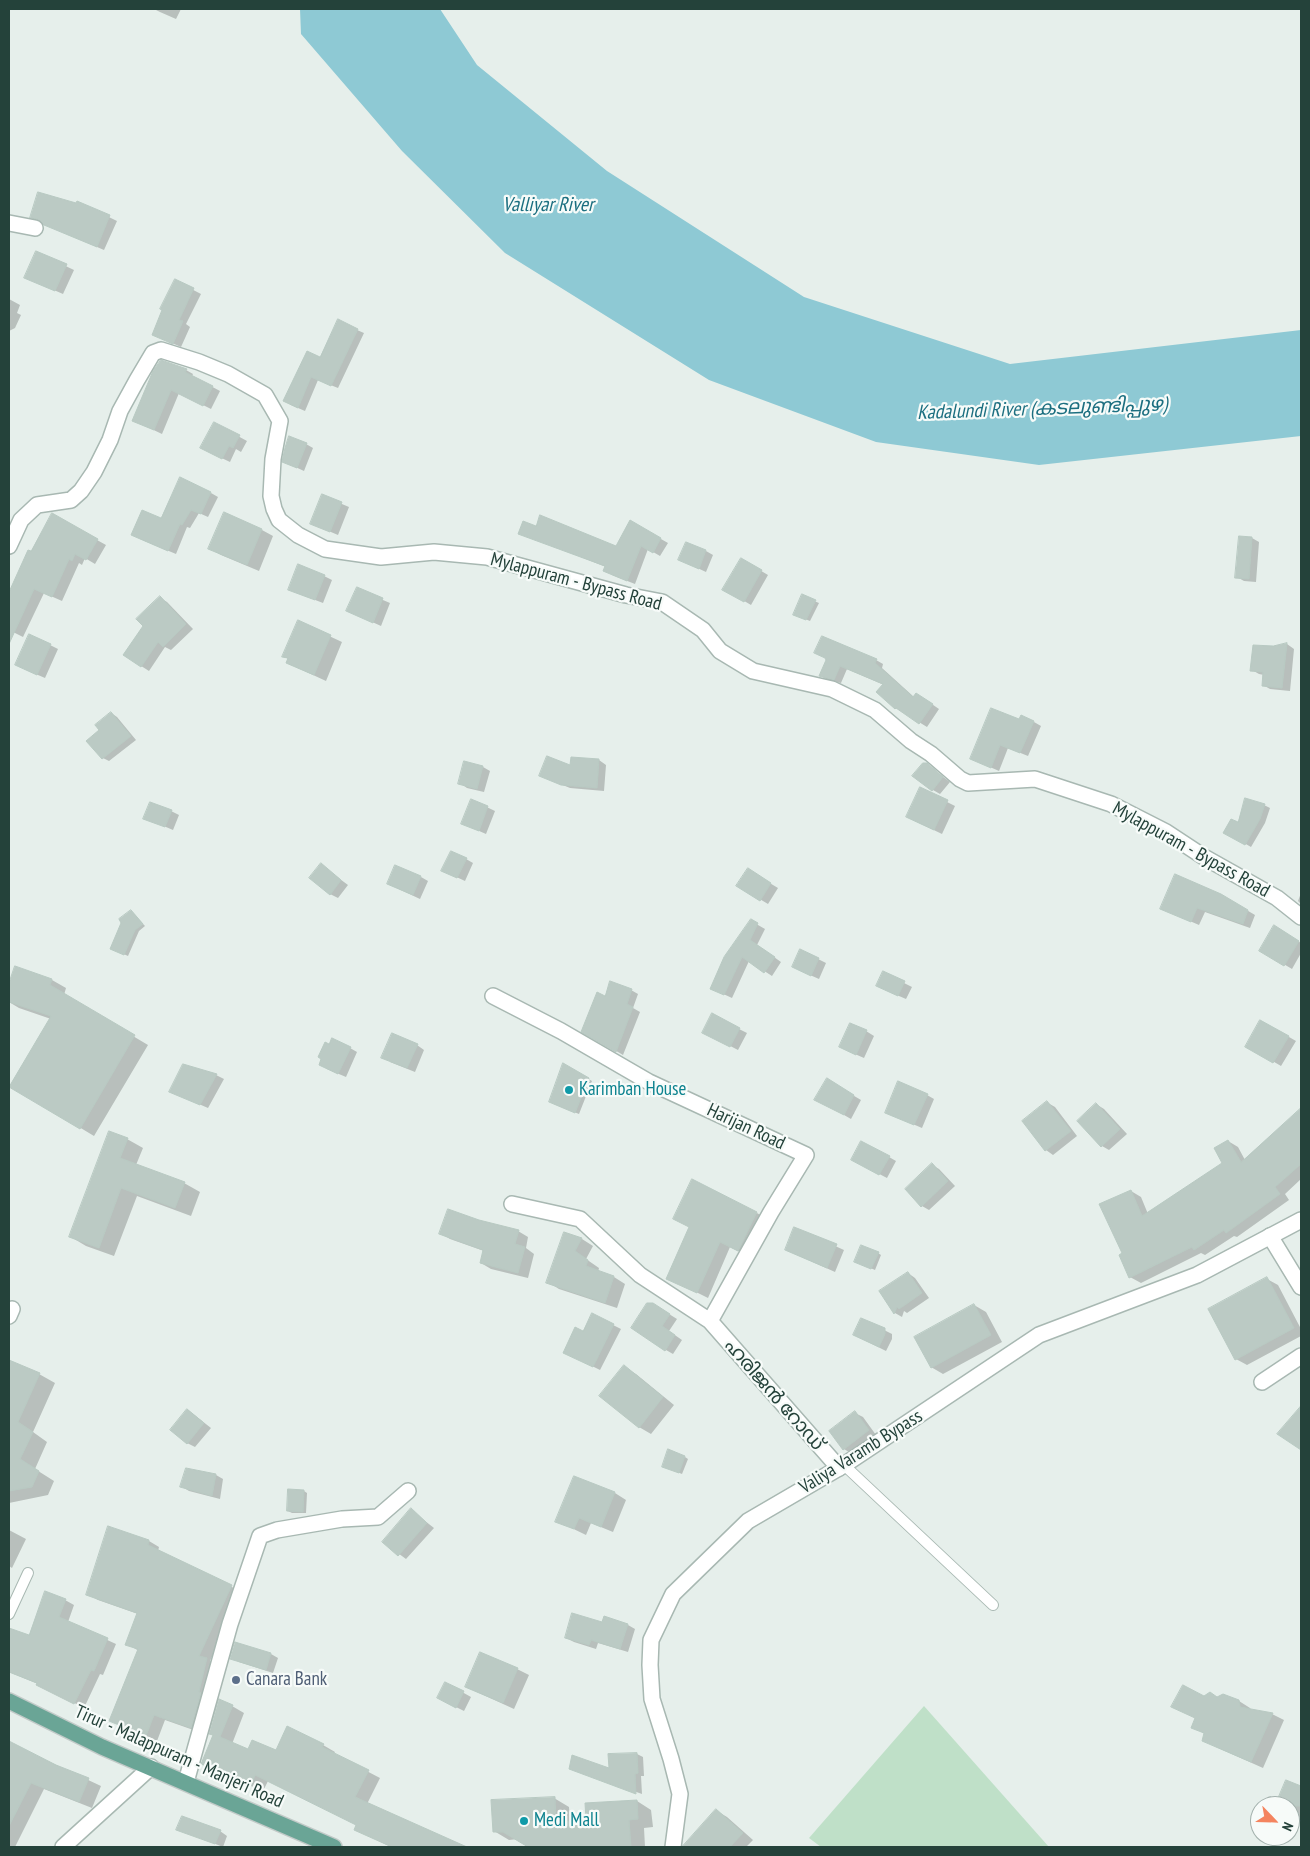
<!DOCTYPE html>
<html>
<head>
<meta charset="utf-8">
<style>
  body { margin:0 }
  #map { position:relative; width:1310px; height:1856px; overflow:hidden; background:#e6efeb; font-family:"PT Sans Narrow",sans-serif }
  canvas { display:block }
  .frame { position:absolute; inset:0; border:10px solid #24423a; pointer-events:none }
  .north { position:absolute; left:1250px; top:1796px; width:50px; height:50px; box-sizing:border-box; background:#f7fbf9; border:1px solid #a3b1ad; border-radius:50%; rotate:114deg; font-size:14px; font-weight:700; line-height:20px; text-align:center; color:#24423a }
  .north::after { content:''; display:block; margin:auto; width:18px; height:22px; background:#f4845f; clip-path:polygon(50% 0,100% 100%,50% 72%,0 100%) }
</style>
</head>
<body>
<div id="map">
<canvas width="1310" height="1856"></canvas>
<div class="frame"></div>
<div class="north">N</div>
</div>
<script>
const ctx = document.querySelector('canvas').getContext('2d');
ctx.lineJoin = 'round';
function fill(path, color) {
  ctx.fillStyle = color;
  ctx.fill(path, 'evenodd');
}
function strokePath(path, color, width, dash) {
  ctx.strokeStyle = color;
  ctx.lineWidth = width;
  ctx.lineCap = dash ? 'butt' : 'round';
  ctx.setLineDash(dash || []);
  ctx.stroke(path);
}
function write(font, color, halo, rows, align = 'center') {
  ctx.font = font + ' "PT Sans Narrow","Noto Sans Malayalam",sans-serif';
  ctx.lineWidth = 4.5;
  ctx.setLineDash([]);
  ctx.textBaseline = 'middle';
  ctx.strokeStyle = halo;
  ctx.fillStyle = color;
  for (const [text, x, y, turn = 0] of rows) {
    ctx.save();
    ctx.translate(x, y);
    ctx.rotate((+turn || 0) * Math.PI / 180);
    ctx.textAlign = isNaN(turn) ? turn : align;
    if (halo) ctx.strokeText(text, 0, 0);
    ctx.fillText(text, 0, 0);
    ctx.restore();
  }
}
fill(new Path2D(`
  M924,1706L1049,1847H821L809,1838Z`), '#bfe0c8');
fill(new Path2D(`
  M300,9H440L477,65L607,171L804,297L1010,364L1301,330V436L1039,465L876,442L709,380L505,253L402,151L301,34Z`), '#8ec9d4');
fill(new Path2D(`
  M157,9H181L176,19L160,12L156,10Z
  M78,202L117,221L104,250L53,228L32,217L77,205Z
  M36,252L74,270L63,294L33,281Z
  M176,281L201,294L186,324L190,327L181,347L154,335Z
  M9,299L20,305L17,313L21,315L15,328L9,331Z
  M357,330L364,333L338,388L318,380L305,411L291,405L321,359Z
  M186,370L193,374L192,376L220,391L211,409L179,393L162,434L141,424Z
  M214,423L247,441L241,452L236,449L230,462L209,452Z
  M306,444L313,448L304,471L291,465Z
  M211,493L218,497L208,517L199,513L190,528L187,527L176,554L140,539L162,519Z
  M323,496L349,507L338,535L312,524Z
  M52,515L106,545L95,564L85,558L82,565L79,563L62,601L44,593L23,637L9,630V595L29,551L31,553Z
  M631,522L668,543L660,556L648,549L635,584L612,575L606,567L520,533L616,548Z
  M262,530L273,536L259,571L221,555L210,549Z
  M1252,538L1259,542L1256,582L1244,581L1237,577Z
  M706,551L713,555L706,572L680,560Z
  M741,559L768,575L751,605L724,589Z
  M324,576L332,580L323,603L297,593Z
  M357,589L390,603L381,626L348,611Z
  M802,596L819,603L810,621L798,616Z
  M160,598L167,602L193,629L171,650L165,647L149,671L124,655L145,626Z
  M299,622L342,642L326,681L287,663L289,659L284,657Z
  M1287,644L1294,649L1290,691L1270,689L1263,685L1264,675L1259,674L1252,670L1273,648Z
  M50,645L58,649L45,678L24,669Z
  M827,660H876L883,664L882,668L914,697L923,698L939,709L927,727L896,708L884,685L847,669L841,683L828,680L821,676Z
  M111,713L117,717L136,740L109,761L103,758L100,730Z
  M1020,721L1034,722L1041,726L1028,756L1008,748L999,771L972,759Z
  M599,760L606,765L604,791L570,788L548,779L571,767Z
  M926,764L950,782L940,794L933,790Z
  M483,767L490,771L484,792L467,788L460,783Z
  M921,789L955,806L942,834L915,821Z
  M472,800L495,811L486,834L470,827Z
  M1264,805L1270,808L1265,823L1251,847L1225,832Z
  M171,811L179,815L173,830L145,818Z
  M466,859L473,863L465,881L450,874Z
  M321,865L348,885L338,898L330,894Z
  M748,870L778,888L768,904L738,886Z
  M421,877L428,881L420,899L388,884Z
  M1301,893V904L1298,901Z
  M1221,895L1255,915L1250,928L1205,912L1199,925L1169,912Z
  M131,911L145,926L139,931L128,956L115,950Z
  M751,921L765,929L757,945L781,962L772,976L749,961L732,998L719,992Z
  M1274,927L1301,943V953L1292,969L1260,950Z
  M818,959L826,963L819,979L801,971Z
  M16,967L52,980L66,988L64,995L148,1045L94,1136L11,1086L51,1019L19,1008L9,1002V987Z
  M884,973L912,987L906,999L885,990Z
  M631,990L638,994L633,1008L640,1012L623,1055L583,1031L605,997Z
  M1261,1021L1296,1041L1281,1066L1247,1046Z
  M739,1029L747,1033L738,1050L711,1036Z
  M866,1031L874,1036L864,1058L848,1051Z
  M417,1045L424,1050L415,1072L390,1062Z
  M350,1048L357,1052L346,1077L327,1069Z
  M183,1065L216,1075L224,1079L208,1108L178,1095Z
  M564,1065L592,1081L579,1114L554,1104Z
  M827,1080L861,1100L851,1119L816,1099Z
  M927,1095L934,1099L922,1128L894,1116Z
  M1048,1103L1055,1107L1077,1136L1053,1155L1046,1150L1024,1122Z
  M1096,1104L1104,1109L1127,1134L1109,1150L1102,1146Z
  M1301,1109V1179L1285,1194L1289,1200L1237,1237L1234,1236L1205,1255L1201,1253L1141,1283L1130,1277L1124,1254L1131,1191L1141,1197L1148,1214L1224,1163L1228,1141L1238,1147L1245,1160Z
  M127,1139L143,1148L136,1165L184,1183L200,1192L191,1216L137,1196L114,1256L86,1246L71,1237Z
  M889,1157L896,1161L887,1178L860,1164Z
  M932,1165L939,1169L955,1186L929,1210L922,1206Z
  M757,1213L767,1219L748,1256L730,1247L708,1298L668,1278Z
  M478,1221L518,1231L528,1237L526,1248L534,1254L528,1278L491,1269L481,1263L484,1251L450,1239L440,1233Z
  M795,1228L844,1250L835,1272L786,1250Z
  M564,1233L582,1239L593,1246L586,1259L599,1268L598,1272L614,1277L625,1284L617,1308L559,1289L548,1282Z
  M878,1253L881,1255L875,1270L859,1263Z
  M908,1273L915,1278L929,1298L907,1313L904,1311L902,1317L895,1313L880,1292Z
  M1267,1279L1278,1285L1301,1329V1336L1247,1365L1236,1359Z
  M653,1304L677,1319L669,1331L682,1340L673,1354L666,1350Z
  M974,1305L986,1312L1002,1342L943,1374L931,1367Z
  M613,1325L621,1329L600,1370L572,1356L584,1333Z
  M884,1330L892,1334V1339L886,1351L854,1335Z
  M9,1362L39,1374L55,1383L33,1432L47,1442L35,1469L54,1481L48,1495L9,1503Z
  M624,1367L636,1374L674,1405L651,1434L639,1427Z
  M188,1410L211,1428L195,1447L187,1443Z
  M855,1413L863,1417L876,1435L852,1454L844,1449L831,1432Z
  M685,1457L688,1459L682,1474L667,1468Z
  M216,1475L223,1479L220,1499L189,1491L181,1486Z
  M575,1477L615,1493L626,1500L613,1532L591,1523L586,1535L557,1521Z
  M304,1491L307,1493L306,1513H292L288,1511Z
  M411,1510L434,1528L406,1559L383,1542Z
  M9,1530L26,1539L12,1568L9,1566Z
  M149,1541L159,1547L158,1551L242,1592L210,1661L217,1665L202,1733L165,1720L157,1741L121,1726L111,1720L139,1651L127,1644L138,1614L98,1600L87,1594Z
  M65,1600L74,1605L68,1622L116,1644L103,1675L100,1674L84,1708L38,1684L9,1672V1629L30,1637Z
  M603,1624L628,1625L635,1629L628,1652L598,1643L596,1649L574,1642L566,1638Z
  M271,1654L278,1658L273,1673L239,1662L232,1658Z
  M517,1669L529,1675L514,1709L466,1687Z
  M446,1683L471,1697L464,1711L446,1702Z
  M1204,1698L1239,1701L1250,1708L1251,1710L1272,1714L1284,1720L1263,1768L1216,1747L1205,1734L1193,1727Z
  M232,1706L244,1713L232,1744L249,1751L276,1752L323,1745L335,1752L334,1754L380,1778L367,1804L464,1847H391L356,1830L358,1825L268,1781L263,1791L214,1771L202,1764Z
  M9,1743L101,1786L92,1808L44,1789L15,1847H9Z
  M637,1754L643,1757L644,1776H641L642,1794L575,1770H610Z
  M1287,1781L1301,1788V1818L1290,1813Z
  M554,1798L569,1807L570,1823L587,1822L637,1801L651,1810L653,1827L644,1828L645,1847H530L518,1839L509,1840L494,1831Z
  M717,1811L727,1817L753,1840L746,1847H688L686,1846Z
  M178,1829L220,1831L227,1836L223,1847Z`), '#0003');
const building = new Path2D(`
  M38,192L76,203L77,201L110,215L97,247L44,225L37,219L30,218Z
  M36,251L67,264L55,291L24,278Z
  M175,279L194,288L179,320L183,321L173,344L152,335L162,310L160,309Z
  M338,319L358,329L331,386L311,377L298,408L283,401L307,351L320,357Z
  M161,360L187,369L185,372L213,386L203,406L171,390L154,430L132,421L153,371Z
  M214,422L240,435L233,448L229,446L222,459L200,448Z
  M289,436L307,443L297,468L282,462L285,448Z
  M180,477L211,492L201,514L191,510L182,525L180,524L168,551L131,535L142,510L161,518Z
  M322,494L342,502L330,532L310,524Z
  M224,512L262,529L247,565L208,549Z
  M52,513L98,539L86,560L75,554L72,561L69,559L52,597L34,589L9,644V592L28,550L31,551Z
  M540,515L616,546L630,520L661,538L653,553L641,546L627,581L603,571L605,566L518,534L523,521L536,526Z
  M1239,536L1252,537L1249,579L1235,578Z
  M686,542L706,550L699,569L678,560Z
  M741,558L762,570L744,602L722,590Z
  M298,564L325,575L315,600L288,590Z
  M357,587L383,598L373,623L346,611Z
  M802,594L816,600L806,620L793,615Z
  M160,596L186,624L163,647L158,642L141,667L123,655L143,626L136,619Z
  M298,620L331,635L314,675L286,663L288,658L282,657Z
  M29,634L51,644L37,675L15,665Z
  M822,636L877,659L875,663L913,697L916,693L933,704L919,724L896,708L895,709L876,692L883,684L840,666L834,680L819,676L826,660L825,658L814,653Z
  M1287,643L1282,688L1262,686L1263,672L1250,671L1253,645L1273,646Z
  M991,708L1019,719L1021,715L1034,721L1020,753L1000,745L991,768L970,759Z
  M111,712L131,736L102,759L86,741L99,730L95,725Z
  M547,756L570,765L571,757L599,759L597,788L561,785L539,776Z
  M464,761L483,766L477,789L458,784Z
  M923,763H927L943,777L932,791L912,776Z
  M920,787L948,800L934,830L906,817Z
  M1245,798L1265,804L1260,819L1245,845L1223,833L1231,819L1238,822Z
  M471,799L488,806L479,831L461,824Z
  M150,802L172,810L165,827L143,819Z
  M451,851L467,858L457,878L441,871Z
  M321,863L341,880L330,895L309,878Z
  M395,865L421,876L413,895L387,884Z
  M748,868L771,883L760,901L736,886Z
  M1175,874L1221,894L1248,910L1243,924L1197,908L1191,922L1160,909Z
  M131,910L143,924L135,930L124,955L110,949L121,923L119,919Z
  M751,919L758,923L750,940L775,957L764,973L742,957L724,995L710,989L724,957Z
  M1274,925L1299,941L1284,966L1259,951Z
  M800,949L819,958L811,976L792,967Z
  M15,966L52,979L50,985L135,1035L80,1129L9,1087L51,1016L9,1002V983Z
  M883,971L905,981L898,996L876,986Z
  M610,981L632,989L627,1004L633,1007L616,1052L581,1032L597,992L605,996Z
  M712,1013L740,1028L730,1047L702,1033Z
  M1260,1020L1289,1036L1273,1063L1245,1047Z
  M850,1023L867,1030L856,1055L839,1047Z
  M392,1033L418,1044L407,1068L381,1058Z
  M332,1038L351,1047L338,1074L319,1065L321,1059L318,1057L325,1042L329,1044Z
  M563,1063L589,1078L575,1113L549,1102Z
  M183,1064L217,1074L200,1105L169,1092Z
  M827,1078L854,1095L844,1115L814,1100Z
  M898,1081L928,1094L914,1125L885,1113Z
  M1047,1101L1071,1131L1045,1151L1022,1121Z
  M1096,1103L1120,1129L1101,1147L1077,1121Z
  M1301,1108V1164L1275,1187L1280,1194L1226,1233L1224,1230L1194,1250L1192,1247L1129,1278L1119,1255L1122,1253L1099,1204L1131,1190L1142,1216L1222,1163L1214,1148L1228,1140L1241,1162Z
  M109,1131L128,1138L120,1158L185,1182L175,1208L121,1188L99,1248L69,1237Z
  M861,1141L890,1156L879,1175L851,1160Z
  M932,1163L948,1181L921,1207L905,1189Z
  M692,1179L757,1212L738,1251L720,1242L697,1293L666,1279L689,1227L673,1219Z
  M448,1209L479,1220L519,1230L515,1244L525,1247L518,1273L480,1263L483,1250L439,1234Z
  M794,1227L837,1244L827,1268L785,1250Z
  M564,1232L582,1238L575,1251L588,1260L586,1266L614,1276L605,1303L546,1283Z
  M861,1245L879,1252L871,1269L854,1262Z
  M908,1272L922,1293L899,1309L897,1307L894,1314L879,1291Z
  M1267,1277L1294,1328L1235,1360L1208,1309Z
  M647,1303H653L670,1314L662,1326L675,1335L665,1351L631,1328Z
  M974,1304L991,1335L931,1368L914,1337Z
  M592,1313L614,1324L593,1367L563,1353L575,1327L583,1331Z
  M861,1318L885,1328V1334L879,1347L853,1335Z
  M9,1360L40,1373L18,1422L33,1432L20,1459L39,1471L32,1487L9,1491Z
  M624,1365L663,1397L639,1428L599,1396Z
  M1301,1406V1450L1277,1434Z
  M187,1409L204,1423L187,1444L170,1430Z
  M855,1411L869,1430L843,1450L829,1431Z
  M668,1449L685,1456L679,1473L662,1467Z
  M186,1468L216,1474L212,1496L180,1487Z
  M574,1476L615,1492L601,1527L579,1518L574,1529L555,1522Z
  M288,1489L304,1490L303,1512L287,1511Z
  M411,1508L427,1523L398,1556L382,1542Z
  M108,1526L149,1540L148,1545L232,1585L199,1656L207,1658L199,1692L201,1693L191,1728L154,1715L146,1736L109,1721L138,1649L125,1645L137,1613L86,1595Z
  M45,1591L66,1599L59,1617L108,1638L94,1671L91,1670L74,1704L36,1685L37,1683L9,1672V1628L29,1635Z
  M572,1613L602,1622L604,1616L628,1624L620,1649L591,1640L589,1645L565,1638Z
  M235,1642L271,1653L266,1670L230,1659Z
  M480,1652L518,1668L503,1703L465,1687Z
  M445,1682L464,1691L456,1708L437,1698Z
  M1183,1685L1204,1696L1210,1692L1217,1697L1223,1694L1239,1700L1240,1707L1273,1713L1251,1762L1202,1741L1204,1733L1191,1728L1195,1718L1171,1707Z
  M219,1699L233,1705L220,1737L248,1749L252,1740L276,1750L287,1726L324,1744L322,1747L369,1770L355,1797L467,1847H392L354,1830L356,1825L255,1775L251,1786L201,1764L213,1735L209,1734Z
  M9,1741L56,1765L89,1778L79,1802L31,1783L9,1826Z
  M637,1753L638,1773L635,1774L636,1794L569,1769L572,1755L609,1768L608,1754Z
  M1286,1780L1301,1786V1806H1275Z
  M555,1797L556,1822L586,1820L585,1803L637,1800L638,1819L629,1820L631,1847H528L503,1832H493L491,1800Z
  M716,1809L743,1833L730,1847H682Z
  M182,1816L221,1830L215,1844L176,1830Z`);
fill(building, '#bbcac4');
strokePath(building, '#b8c9c2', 1);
const service = new Path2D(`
  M844,1465L993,1605
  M9,1614L28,1573`);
const minor = new Path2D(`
  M9,223L35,228
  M9,546L21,520L37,505L71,500L81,491L94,472L110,440L120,411L137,380L153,353L161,350L199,362L228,374L265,395L280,421L273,459L271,496L274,509L279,520L298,535L325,549L381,557L434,552L487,557L626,595L662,602L703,630L720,651L753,671L832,689L875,710L911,741L931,754L960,779L968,783L1035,779L1111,804L1166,832L1204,857L1277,898L1301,917
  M493,996L561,1031L649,1082L806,1155L771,1212L710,1321
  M512,1204L580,1219L640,1275L710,1321L839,1468
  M1270,1236L1301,1287
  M9,1316L12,1309
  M1262,1382L1301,1356
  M186,1782L230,1624L260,1536L277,1530L342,1519L378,1517L408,1491`);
const tertiary = new Path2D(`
  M63,1847L151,1767
  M673,1847L680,1794L671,1759L652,1699L650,1665L651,1640L673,1594L748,1521L844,1465L1039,1335L1197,1275L1301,1220`);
const primary = new Path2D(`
  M9,1701L102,1747L334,1847`);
strokePath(service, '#a8b8b2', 12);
strokePath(minor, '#a8b8b2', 18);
strokePath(tertiary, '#a8b8b2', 18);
strokePath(primary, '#c2cac8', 18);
strokePath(service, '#fff', 10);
strokePath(minor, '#fff', 15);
strokePath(tertiary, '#fff', 15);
strokePath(primary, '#6aa596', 15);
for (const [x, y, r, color] of [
  [569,1090,5,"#0f9aa8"],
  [236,1680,5,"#5c6f8a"],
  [524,1821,5,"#0f9aa8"]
]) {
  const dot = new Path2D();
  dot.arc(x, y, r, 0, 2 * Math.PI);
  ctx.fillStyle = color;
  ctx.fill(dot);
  strokePath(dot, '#f7fbf9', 2);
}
write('19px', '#24423a', '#f7fbf9', [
  ["Mylappuram - Bypass Road",576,582,15],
  ["Mylappuram - Bypass Road",1191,850,29],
  ["Harijan Road",746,1127,25],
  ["ഹരിജൻ റോഡ്",774,1395,49],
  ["Valiya Varamb Bypass",861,1452,-32],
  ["Tirur - Malappuram - Manjeri Road",179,1757,24]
]);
write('19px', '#0d838f', '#f7fbf9', [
  ["Karimban House",579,1090],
  ["Medi Mall",534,1821]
], 'left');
write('19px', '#4e5e75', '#f7fbf9', [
  ["Canara Bank",246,1680]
], 'left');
write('italic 20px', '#1c6f80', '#f7fbf9', [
  ["Valliyar River",548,205],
  ["Kadalundi River (കടലുണ്ടിപ്പുഴ)",1042,409,-2]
]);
</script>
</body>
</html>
